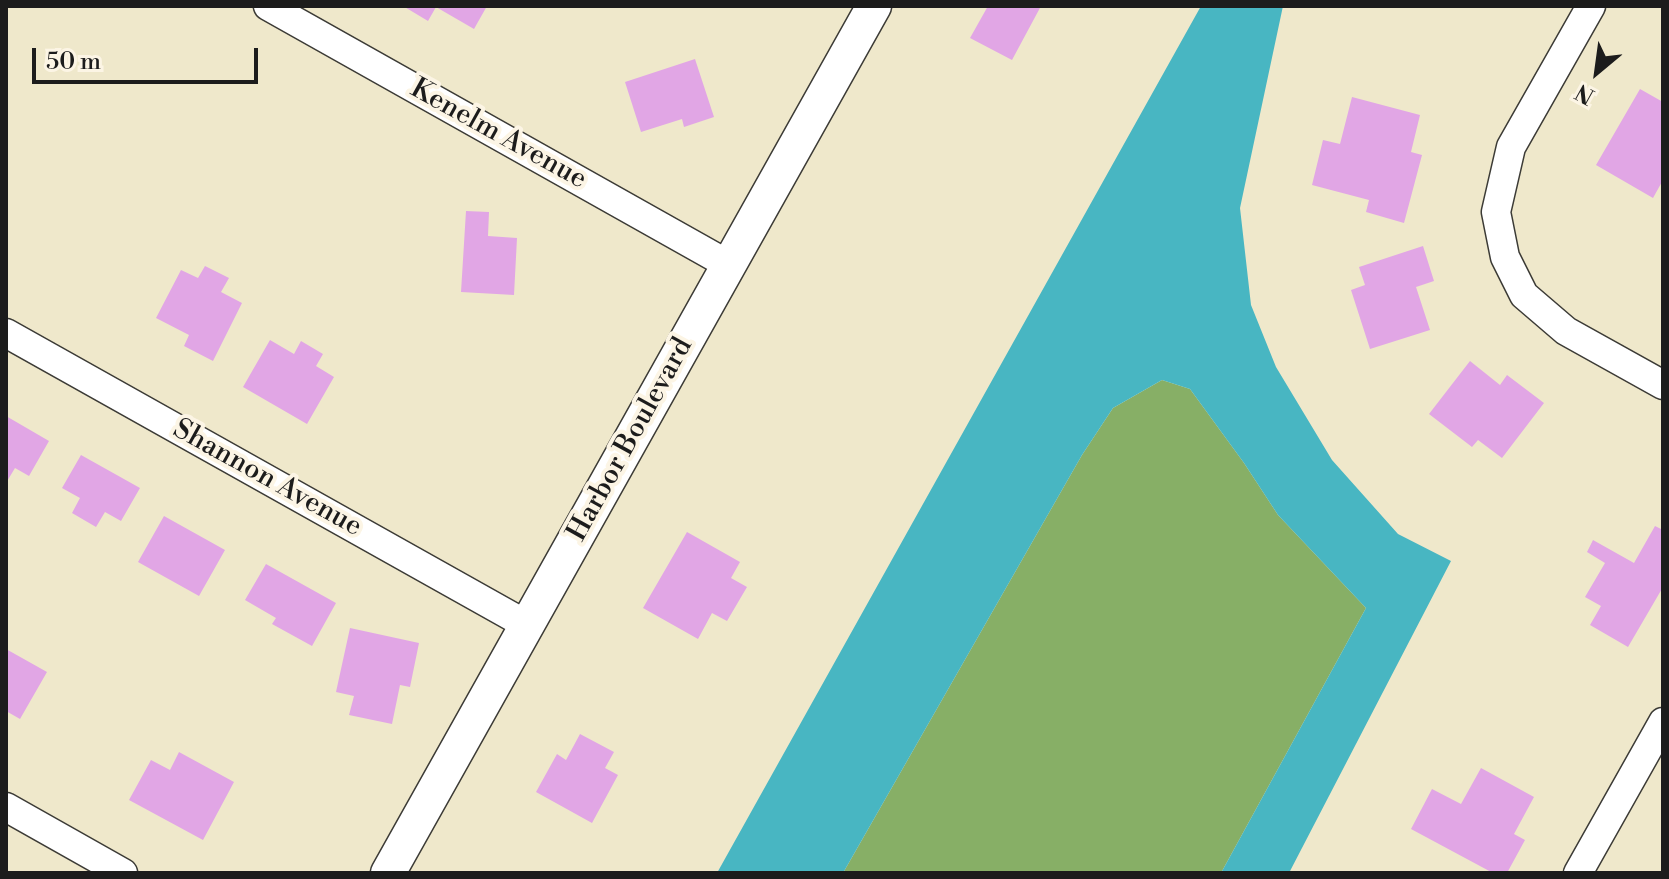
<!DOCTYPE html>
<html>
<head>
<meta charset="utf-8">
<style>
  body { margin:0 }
  #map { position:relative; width:1669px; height:879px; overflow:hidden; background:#efe8cb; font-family:"Libre Bodoni",serif }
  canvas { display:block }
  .frame { position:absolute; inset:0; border:8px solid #1c1c1c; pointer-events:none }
  .north { position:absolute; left:1557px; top:32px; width:80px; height:80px; -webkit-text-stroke:6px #fcf5e5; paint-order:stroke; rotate:209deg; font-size:22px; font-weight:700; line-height:32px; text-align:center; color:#1c1c1c }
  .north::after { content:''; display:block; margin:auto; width:28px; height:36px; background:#1c1c1c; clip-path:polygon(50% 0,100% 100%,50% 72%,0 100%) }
  .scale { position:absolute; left:32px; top:48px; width:226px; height:36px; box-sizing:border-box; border:4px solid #1c1c1c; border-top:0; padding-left:10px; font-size:24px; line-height:28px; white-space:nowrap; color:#1c1c1c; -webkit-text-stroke:6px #fcf5e5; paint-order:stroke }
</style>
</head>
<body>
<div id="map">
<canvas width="1669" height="879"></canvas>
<div class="frame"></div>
<div class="north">N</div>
<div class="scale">50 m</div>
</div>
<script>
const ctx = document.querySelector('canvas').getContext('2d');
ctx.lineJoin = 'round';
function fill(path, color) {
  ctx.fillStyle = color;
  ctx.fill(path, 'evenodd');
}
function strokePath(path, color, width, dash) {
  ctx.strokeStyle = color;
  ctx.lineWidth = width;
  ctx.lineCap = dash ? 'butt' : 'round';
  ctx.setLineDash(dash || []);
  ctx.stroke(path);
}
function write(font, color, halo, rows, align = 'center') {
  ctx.font = font + ' "Libre Bodoni",serif';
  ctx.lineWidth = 8;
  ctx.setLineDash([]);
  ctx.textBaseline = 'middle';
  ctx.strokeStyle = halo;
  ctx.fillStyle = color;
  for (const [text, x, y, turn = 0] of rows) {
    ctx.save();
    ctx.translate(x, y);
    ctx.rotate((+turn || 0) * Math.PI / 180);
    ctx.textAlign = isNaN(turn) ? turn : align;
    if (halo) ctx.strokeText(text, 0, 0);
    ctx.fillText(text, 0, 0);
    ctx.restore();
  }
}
fill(new Path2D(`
  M1162,380L1190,389L1244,463L1278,515L1366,608L1221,873H843L1082,455L1113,408Z`), '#87af66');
fill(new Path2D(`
  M1201,6H1283L1240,208L1251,305L1276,367L1332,460L1398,534L1451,561L1289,873H1221L1366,608L1278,515L1244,463L1190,389L1162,380L1113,408L1082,455L843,873H717Z`), '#48b6c2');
fill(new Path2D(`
  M403,6H487L474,29L436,7L428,21Z
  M988,6H1041L1012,60L970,38Z
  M695,59L714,117L684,127L682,119L641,132L625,82Z
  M1640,89L1663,102V180L1653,198L1596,165Z
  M1352,97L1420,115L1411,152L1422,155L1404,223L1366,212L1369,200L1312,185L1323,140L1340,144Z
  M466,211L489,212L488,236L517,238L514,295L461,292Z
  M1423,246L1434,281L1416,287L1430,330L1370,349L1351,290L1365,285L1359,267Z
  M205,266L229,278L221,292L242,303L213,361L184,346L189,335L156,318L181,270L198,278Z
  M270,340L294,354L301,341L323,354L316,366L334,377L307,424L243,387Z
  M1470,361L1500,385L1507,375L1544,403L1502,458L1478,440L1472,447L1429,414Z
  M6,416L49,441L29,476L15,468L6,483Z
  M81,455L140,488L121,521L105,512L96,527L72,513L80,498L62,488Z
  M164,516L225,550L199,596L138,562Z
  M1655,526L1663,530V587L1628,647L1590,625L1601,606L1585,597L1605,563L1587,552L1593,540L1634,563Z
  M687,532L740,562L731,578L747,587L727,621L712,613L698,639L643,608Z
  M266,564L336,603L312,646L272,624L276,618L245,600Z
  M350,628L419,643L410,687L400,685L392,724L349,715L354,696L336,692Z
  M6,649L47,672L20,719L6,711Z
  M580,734L614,752L605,768L618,775L592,823L536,792L557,754L566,760Z
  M179,752L234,782L203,840L129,800L151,760L170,770Z
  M1481,768L1534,797L1514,834L1525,840L1507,873H1493L1411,829L1432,789L1461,804Z`), '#e1a6e5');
const minor = new Path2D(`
  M268,6L729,265
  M1591,6L1511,147L1496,212L1505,257L1524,295L1566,331L1663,385
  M6,333L527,625
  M6,807L123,873
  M1578,873L1663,722`);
const tertiary = new Path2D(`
  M388,873L874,6`);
strokePath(minor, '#3c3b36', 31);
strokePath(tertiary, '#3c3b36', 37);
strokePath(minor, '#fff', 28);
strokePath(tertiary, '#fff', 34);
write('28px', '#1c1c1c', '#fcf5e5', [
  ["Kenelm Avenue",498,135,29],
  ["Harbor Boulevard",631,440,-61],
  ["Shannon Avenue",267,479,29]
]);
</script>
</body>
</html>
